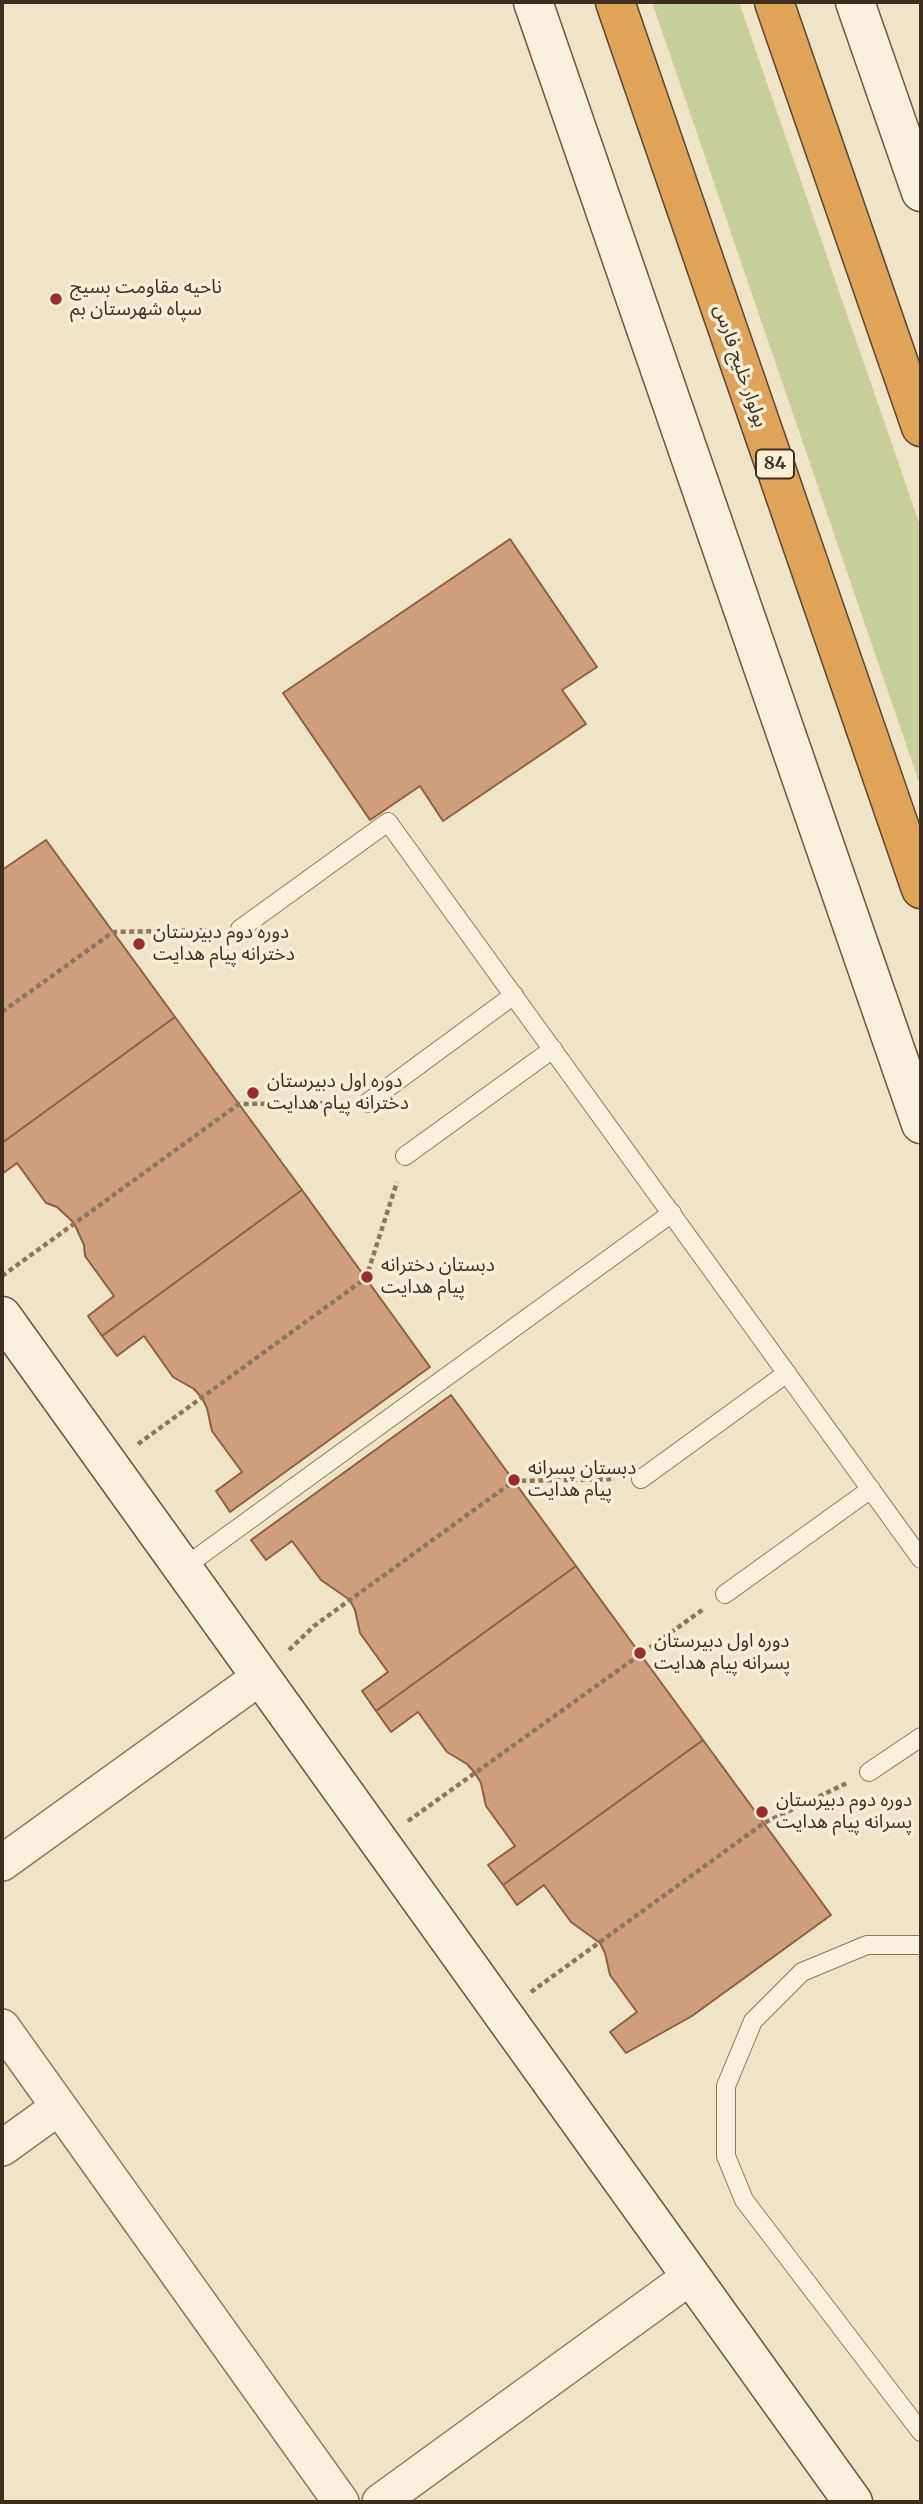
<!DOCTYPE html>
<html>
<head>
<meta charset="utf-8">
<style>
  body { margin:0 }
  #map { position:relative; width:923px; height:2504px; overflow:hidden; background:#f0e4c8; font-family:Merriweather,serif }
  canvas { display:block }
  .frame { position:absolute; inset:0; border:4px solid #3d2e20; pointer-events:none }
</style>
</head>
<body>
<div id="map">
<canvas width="923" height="2504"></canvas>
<div class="frame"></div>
</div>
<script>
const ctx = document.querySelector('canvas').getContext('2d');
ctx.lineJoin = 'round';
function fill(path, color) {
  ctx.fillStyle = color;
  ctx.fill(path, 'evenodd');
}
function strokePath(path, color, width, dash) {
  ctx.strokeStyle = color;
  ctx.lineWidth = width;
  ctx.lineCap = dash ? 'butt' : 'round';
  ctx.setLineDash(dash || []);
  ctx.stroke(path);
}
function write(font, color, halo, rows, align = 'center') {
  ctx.font = font + ' Merriweather,"Noto Sans Arabic",serif';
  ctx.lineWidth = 7;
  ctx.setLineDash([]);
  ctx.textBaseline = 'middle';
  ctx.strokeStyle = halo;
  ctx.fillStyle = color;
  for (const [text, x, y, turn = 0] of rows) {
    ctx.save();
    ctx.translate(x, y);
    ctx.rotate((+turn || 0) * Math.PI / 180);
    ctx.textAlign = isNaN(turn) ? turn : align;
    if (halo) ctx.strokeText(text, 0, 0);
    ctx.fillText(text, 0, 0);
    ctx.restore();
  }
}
fill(new Path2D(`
  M652,2H739L921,528V788Z`), '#c9cf9b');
const building = new Path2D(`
  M510,539L597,667L562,690L586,724L443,821L420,786L370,820L283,693Z
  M46,840L175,1017L2,1143V870Z
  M175,1017L302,1190L102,1336L88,1316L114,1296L85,1256L84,1245L74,1223L57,1207L46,1203L17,1163L2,1174V1143Z
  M302,1190L430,1367L230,1512L216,1491L242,1472L212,1431L207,1408L202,1398L194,1389L173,1377L144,1336L117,1356L102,1336Z
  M451,1395L576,1566L376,1711L362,1691L388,1672L360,1633L355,1610L350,1600L321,1580L292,1541L266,1560L251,1540Z
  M576,1566L703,1740L503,1885L488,1865L515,1846L486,1806L481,1783L475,1773L467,1764L447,1752L418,1712L391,1732L376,1711Z
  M703,1740L831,1915L692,2016L626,2053L610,2032L637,2012L610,1975L605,1953L600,1943L571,1922L544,1885L517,1905L503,1885Z`);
fill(building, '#cf9f7d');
strokePath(building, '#8d5f41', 2);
const lane = new Path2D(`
  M240,929L388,822L921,1559
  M367,1103L514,995
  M405,1156L553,1049
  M641,1479L787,1373
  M183,1568L672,1213
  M725,1594L871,1489
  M869,1772L921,1737
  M921,1945H867L802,1972L753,2021L726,2086V2156L744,2200L921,2432`);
const street = new Path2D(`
  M2,1863L260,1677
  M2,2027L341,2502
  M2,2148L59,2107
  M380,2502L691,2276`);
const secondary = new Path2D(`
  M533,2L921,1124
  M855,2L921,192
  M2,1316L853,2502`);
const highway = new Path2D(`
  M615,2L921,889
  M774,2L921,427`);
strokePath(lane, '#8d765c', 20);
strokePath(street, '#8d765c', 38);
strokePath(secondary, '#6f573f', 41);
strokePath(highway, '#5b4430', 41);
strokePath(new Path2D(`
  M2,1012L113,932L213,930
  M2,1276L239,1104L341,1103
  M138,1444L366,1278L397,1182
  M289,1650L314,1626L514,1481L615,1479
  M408,1821L705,1608
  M531,1992L764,1823L847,1783`), '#8d765c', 4.5, [5, 3.5]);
strokePath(lane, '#faf1dc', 18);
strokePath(street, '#faf1dc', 35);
strokePath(secondary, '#faf1dc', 38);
strokePath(highway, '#e0a458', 38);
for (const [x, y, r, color] of [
  [56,299,7,"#9e2a2b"],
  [139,944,7,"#9e2a2b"],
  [253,1093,7,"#9e2a2b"],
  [367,1277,7,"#9e2a2b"],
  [514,1480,7,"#9e2a2b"],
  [640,1653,7,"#9e2a2b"],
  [762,1812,7,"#9e2a2b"]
]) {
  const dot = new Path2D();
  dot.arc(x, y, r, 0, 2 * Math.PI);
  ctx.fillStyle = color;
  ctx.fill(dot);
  strokePath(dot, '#f7eed8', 2.5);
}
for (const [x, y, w] of [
  [775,464,38]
]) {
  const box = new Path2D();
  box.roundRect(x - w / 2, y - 14.5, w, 29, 5);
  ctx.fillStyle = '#f7eed8';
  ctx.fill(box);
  strokePath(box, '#3d2e20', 2);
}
write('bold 18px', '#3d2e20', null, [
  ["84",775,464]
]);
write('19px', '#3d2e20', '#f7eed8', [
  ["ناحیه مقاومت بسیج",70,288],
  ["سپاه شهرستان بم",70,310],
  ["دوره دوم دبیرستان",153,933],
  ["دخترانه پیام هدایت",153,955],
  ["دوره اول دبیرستان",267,1082],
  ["دخترانه پیام هدایت",267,1104],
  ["دبستان دخترانه",381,1266],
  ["پیام هدایت",381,1288],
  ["دبستان پسرانه",528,1469],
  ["پیام هدایت",528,1491],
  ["دوره اول دبیرستان",654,1642],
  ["پسرانه پیام هدایت",654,1664],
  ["دوره دوم دبیرستان",776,1801],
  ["پسرانه پیام هدایت",776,1823]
], 'left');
write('19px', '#3d2e20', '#f7eed8', [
  ["بولوار خلیج فارس",740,366,71]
]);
</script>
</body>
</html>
